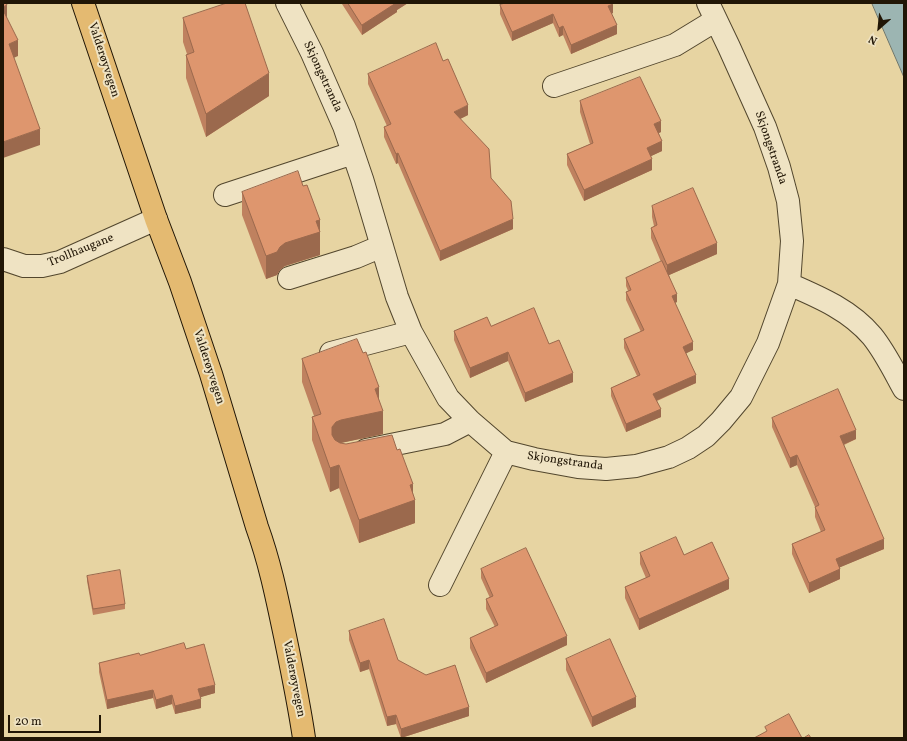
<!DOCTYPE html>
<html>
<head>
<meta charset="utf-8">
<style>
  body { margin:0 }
  #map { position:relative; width:907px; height:741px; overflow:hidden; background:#e7d4a2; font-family:Vollkorn,serif }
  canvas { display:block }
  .frame { position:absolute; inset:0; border:4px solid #211606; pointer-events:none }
  .north { position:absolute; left:859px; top:8px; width:40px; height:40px; -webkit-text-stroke:3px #efe3c3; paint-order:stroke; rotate:207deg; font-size:11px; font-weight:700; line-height:16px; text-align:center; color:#211606 }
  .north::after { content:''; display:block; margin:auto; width:14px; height:18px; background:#211606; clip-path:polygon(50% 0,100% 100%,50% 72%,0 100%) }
  .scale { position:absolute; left:8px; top:715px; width:93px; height:18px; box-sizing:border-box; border:2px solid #211606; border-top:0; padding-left:5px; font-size:12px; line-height:14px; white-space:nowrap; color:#211606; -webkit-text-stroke:3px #efe3c3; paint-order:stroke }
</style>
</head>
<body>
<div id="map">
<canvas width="907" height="741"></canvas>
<div class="frame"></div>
<div class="north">N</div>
<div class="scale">20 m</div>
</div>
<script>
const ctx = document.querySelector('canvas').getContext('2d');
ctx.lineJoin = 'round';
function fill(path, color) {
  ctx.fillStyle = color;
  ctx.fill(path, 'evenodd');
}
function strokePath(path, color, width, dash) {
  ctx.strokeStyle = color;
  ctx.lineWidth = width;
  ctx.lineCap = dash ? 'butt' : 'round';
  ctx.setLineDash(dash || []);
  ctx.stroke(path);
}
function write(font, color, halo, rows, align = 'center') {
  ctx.font = font + ' Vollkorn,serif';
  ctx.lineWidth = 4;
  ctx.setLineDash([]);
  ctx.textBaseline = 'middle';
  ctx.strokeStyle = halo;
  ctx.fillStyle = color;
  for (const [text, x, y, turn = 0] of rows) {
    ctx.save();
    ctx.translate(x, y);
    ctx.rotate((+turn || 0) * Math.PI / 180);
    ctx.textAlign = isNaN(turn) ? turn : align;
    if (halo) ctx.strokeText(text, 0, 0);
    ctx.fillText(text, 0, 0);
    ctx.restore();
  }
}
const water = new Path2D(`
  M872,3H904V77Z`);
fill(water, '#9cb5b2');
strokePath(water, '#6b756d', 1);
const minor = new Path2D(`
  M287,3L312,53L344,126L362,179L397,297L411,332L448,398L470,421L506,452L534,459L578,467L606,469L636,466L669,457L688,448L706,436L721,421L741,397L768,343L789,284L792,241L788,201L779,167L765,127L729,47L708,3
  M554,86L675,45L716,20
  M225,195L353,153
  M3,259L24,266H42L60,262L156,219
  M289,278L356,257L382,246
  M789,284C819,297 850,310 872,336C885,352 894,371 904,389
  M331,353L411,332
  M366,450L445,434L470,421
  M440,585L506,452`);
const major = new Path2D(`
  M83,3L156,219L180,282L211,374L257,527C270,563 277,598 285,636C292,670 299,704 304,738`);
strokePath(minor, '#52462d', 24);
strokePath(major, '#211606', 24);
strokePath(minor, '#efe3c3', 22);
strokePath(major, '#e4ba71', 22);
fill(new Path2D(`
  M342,3H408L397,10V12L362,35L342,4Z
  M500,5L613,13L611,14L617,34L571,54L563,35L559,37L553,23L512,41L500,14Z
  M183,18L269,96L206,137L186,78V55L187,54L183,42Z
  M368,74L468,115L460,119L491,178L513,229L440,261L398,163L396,164L384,137V127L387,126L368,84Z
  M580,101L661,132L659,133L662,151L651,156L652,170L584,201L567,165V154L590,144L580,112Z
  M303,186L320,220V255L285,266L280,270L277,275L266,279L242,215V192Z
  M652,206L717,254L669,275L677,302L675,303L693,350L686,353L696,383L657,401L661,417L626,432L611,396V388L637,376L624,348V339L641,332L626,300V292L628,291L626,286V278L661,262L651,238V228L654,226L652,217Z
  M491,326L549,344L573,382L525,402L508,361L470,378L454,340V331Z
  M302,359L379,400L383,434L340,443L413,494L415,523L359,543L339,488L330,492L312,440V417L314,416L302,382Z
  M772,418L856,439L844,445L884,549L840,567V579L809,593L792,554V544L821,532L815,517V507L797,465L790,468L772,427Z
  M640,553L684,555L729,589L639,630L625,598V587L646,578L640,564Z
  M481,569L567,645L486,683L470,648V638L495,627L486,609V599L490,598L481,578Z
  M87,576L125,604V609L93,615L87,581Z
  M349,631L398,660L469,716L401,738L396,724L387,726L369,669L360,672L349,640Z
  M140,655L215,693L200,697L201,708L175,714L172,704L156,709L153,698L107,709L99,672V663Z
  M566,659L636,707L592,727L566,670Z`), '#bf815f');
fill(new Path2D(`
  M3,3L7,5V21L3,23Z
  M396,3H408L397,10V12L362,35V25Z
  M613,4V13L608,15V6Z
  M553,14V23L512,41V32Z
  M617,25V34L571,54V45Z
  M563,26V35L559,37V28Z
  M18,40V56L9,60V44Z
  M269,73V96L206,137V114Z
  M468,105V115L454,122V112Z
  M661,121V132L654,135V124Z
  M40,129V145L3,158V142Z
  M662,141V151L647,158V148Z
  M398,153V163L396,164V154Z
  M652,159V170L584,201V190Z
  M513,219V229L440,261V251Z
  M320,220V255L285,266L280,270L277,275L266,279V256L316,221Z
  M717,243V254L667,276V265Z
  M677,294V302L672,304V296Z
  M693,342V350L683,355V347Z
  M508,352V361L470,378V368Z
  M573,373V382L525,402V393Z
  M696,375V383L653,402V394Z
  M379,387V411L375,389Z
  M661,409V417L626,432V424Z
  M383,411V434L341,443L336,445L332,435V427L336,422L341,420Z
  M856,430V439L840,446V436Z
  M797,455V465L790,468V458Z
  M339,465V488L330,492V468Z
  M413,484V501L415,500V523L359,543V520L410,485Z
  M884,539V549L836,569V559Z
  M840,569V579L809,593V583Z
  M729,579V589L639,630V619Z
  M567,636V645L486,683V673Z
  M369,660V669L360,672V663Z
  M215,685V693L198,698V689Z
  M153,690V698L107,709V700Z
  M172,695V704L156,709V700Z
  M636,697V707L592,727V717Z
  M201,699V708L175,714V706Z
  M469,707V716L401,738V729Z
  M396,715V724L387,726V717Z`), '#9b694d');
const building = new Path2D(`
  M3,3H6L7,5L3,7Z
  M227,3H245L269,73L206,114L186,55L194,52L183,18Z
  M348,3H396L362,25Z
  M505,3H613V4L608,6L617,25L571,45L563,26L559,28L553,14L512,32L500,5Z
  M3,10L18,40L9,44L40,129L3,142Z
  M436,43L443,61L448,59L468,105L454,112L489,149L491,178L511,201L513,219L440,251L398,153L396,154L384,127L391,124L368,74Z
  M640,77L661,121L654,124L662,141L647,148L652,159L584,190L567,154L593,143L580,101Z
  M298,171L303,186L307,185L320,220L316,221L320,232L285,243L280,247L277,252L266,256L242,192Z
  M693,188L717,243L667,265L651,228L657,225L652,206Z
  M662,261L677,294L672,296L693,342L683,347L696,375L653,394L661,409L626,424L611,388L640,375L624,339L644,330L626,292L631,290L626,278Z
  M534,308L549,344L559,340L573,373L525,393L508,352L470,368L454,331L487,317L491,326Z
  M357,339L363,353L366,352L379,387L375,389L383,411L341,420L336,422L332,427V435L335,440L340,443L346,444L392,435L397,450L400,449L413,484L410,485L415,500L359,520L339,465L330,468L312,417L321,414L302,359Z
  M838,389L856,430L840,436L884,539L836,559L840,569L809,583L792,544L825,530L815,507L819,505L797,455L790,458L772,418Z
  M676,537L684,555L712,542L729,579L639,619L625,587L650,576L640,553Z
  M526,548L567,636L486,673L470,638L498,625L486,599L493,596L481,569Z
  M120,570L125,604L93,609L87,576Z
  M384,619L398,660L426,675L455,665L469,707L401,729L396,715L387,717L369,660L360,663L349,631Z
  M610,639L636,697L592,717L566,659Z
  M184,643L186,649L204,644L215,685L198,689L201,699L175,706L172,695L156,700L153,690L107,700L99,663L139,653L140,655Z
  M789,714L802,738H754L767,731L765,727Z
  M809,735L811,738H804Z`);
fill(building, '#de966e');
strokePath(building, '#9b694d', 1);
write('12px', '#211606', '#efe3c3', [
  ["Valderøyvegen",103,60,72],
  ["Skjongstranda",322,77,65],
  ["Skjongstranda",770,148,71],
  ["Trollhaugane",81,251,-22],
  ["Valderøyvegen",208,367,72],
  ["Skjongstranda",565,462,8],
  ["Valderøyvegen",293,679,79]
]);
</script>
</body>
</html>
